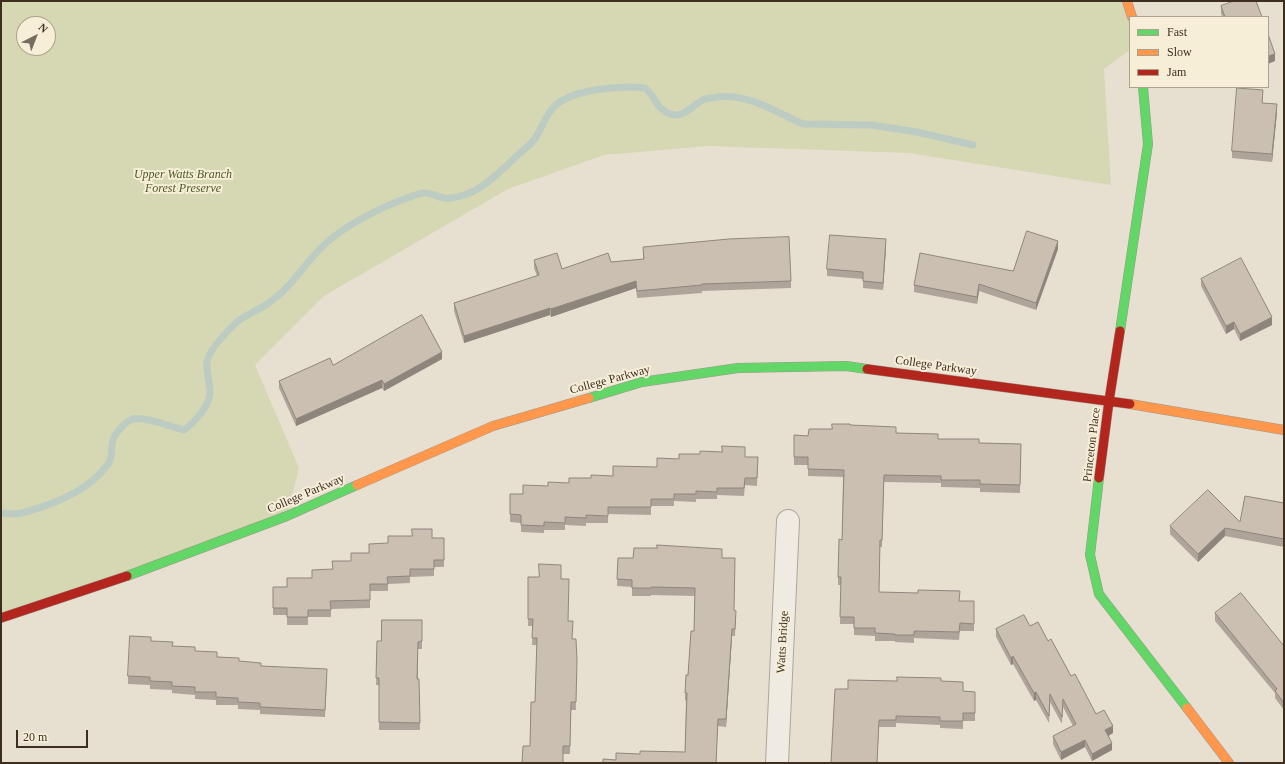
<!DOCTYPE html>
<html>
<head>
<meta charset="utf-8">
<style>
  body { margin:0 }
  #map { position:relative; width:1285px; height:764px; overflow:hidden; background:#e7e0d1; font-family:Georgia,serif }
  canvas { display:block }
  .frame { position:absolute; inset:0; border:2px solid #3d2e20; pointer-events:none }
  .legend { position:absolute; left:1129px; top:16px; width:140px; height:72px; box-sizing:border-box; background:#f7eed8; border:1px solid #ada18e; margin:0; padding:5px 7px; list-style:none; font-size:12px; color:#3d2e20 }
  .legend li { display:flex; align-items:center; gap:8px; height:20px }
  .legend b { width:20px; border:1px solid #ada18e }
  .north { position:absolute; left:16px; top:16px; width:40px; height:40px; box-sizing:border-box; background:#f7eed8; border:1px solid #ada18e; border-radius:50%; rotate:42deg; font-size:11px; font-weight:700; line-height:16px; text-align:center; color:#3d2e20 }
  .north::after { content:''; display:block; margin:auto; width:14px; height:18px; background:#786c5e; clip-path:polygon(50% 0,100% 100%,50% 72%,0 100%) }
  .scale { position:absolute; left:16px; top:730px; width:72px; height:18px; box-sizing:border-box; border:2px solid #3d2e20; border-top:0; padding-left:5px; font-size:12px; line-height:14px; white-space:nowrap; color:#3d2e20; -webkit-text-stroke:3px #f7eed8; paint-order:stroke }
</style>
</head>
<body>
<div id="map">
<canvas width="1285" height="764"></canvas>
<div class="frame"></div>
<ul class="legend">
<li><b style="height:5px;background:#63d668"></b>Fast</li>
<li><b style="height:5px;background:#ff974d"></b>Slow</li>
<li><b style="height:5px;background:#b3261e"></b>Jam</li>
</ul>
<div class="north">N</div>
<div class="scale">20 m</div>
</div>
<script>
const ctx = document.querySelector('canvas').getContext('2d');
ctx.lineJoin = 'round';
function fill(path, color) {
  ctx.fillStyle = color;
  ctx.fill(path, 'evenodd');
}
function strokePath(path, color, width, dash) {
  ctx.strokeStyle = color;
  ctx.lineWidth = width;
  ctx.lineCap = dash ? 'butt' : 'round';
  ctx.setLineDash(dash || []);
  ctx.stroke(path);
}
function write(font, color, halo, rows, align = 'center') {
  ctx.font = font + ' Georgia,serif';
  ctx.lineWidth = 4;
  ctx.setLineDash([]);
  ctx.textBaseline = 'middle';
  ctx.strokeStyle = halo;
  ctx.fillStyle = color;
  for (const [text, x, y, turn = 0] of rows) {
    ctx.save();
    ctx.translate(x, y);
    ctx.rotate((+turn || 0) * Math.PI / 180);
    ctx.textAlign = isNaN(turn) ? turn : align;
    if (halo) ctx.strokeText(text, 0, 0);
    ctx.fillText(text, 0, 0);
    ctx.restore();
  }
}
fill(new Path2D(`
  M1,1H1127L1130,17V50L1104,69L1111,185L909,153L708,146L604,155L508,189L324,296L255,365L299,468L287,516L1,618ZM24,24H48V48H24Z`), '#d6d7b3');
strokePath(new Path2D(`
  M1,513C8,514 16,514 22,513C52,505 90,490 108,464C114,456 110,449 113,440C115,433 126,421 133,419C145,416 171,427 184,430C194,423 210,405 210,393C210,382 206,372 207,362C208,351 228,330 237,322C245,315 255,312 264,306C269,303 274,299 279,295C296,280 307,261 323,246C342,227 381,207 407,198C412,196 420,193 425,193C431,193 438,197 444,198C453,199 466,195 474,191C491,182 506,166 520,153C525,149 530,145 534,140C542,129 545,115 555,106C572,89 622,85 645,88C655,96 657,110 670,114C684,119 693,104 705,99C709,98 714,98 717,97C740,94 762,104 782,114C790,117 796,122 804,124L871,125L917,132L973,145`), '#bcccc2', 7);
const street = new Path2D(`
  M777,763L788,521`);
const fast = new Path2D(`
  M1120,331L1148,144L1143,87
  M589,398L642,382L738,368L846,366L867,369
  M1099,478L1090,555L1099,594L1187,708
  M127,576L287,516L357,485`);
const slow = new Path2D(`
  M1127,1L1132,17
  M1130,404L1284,430
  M357,485L493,426L589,398
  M1187,708L1229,763`);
const jam = new Path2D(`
  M867,369L1130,404
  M1099,478L1109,401L1120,331
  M1,618L127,576`);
strokePath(street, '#ada599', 24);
strokePath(fast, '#9c958a', 10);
strokePath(slow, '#9c958a', 10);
strokePath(jam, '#9c958a', 10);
strokePath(street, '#efebe3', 22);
strokePath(fast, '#63d668', 9);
strokePath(slow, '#ff974d', 9);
strokePath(jam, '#b3261e', 9);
fill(new Path2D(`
  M1221,6L1262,17H1222L1221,13Z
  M1263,98L1262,103L1277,112L1272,162L1232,158V151Z
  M643,247L791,281V288L702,291V293L637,298L636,288L551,317L550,315L464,343L454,311V303L537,276L534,268V260L562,269L611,262L643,259Z
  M886,247L883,290L863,288V279L827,276V269Z
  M1058,249L1036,310L979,291L977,304L914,292V285L1013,271Z
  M1201,279L1272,325L1240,341L1234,329L1226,334L1201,286Z
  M442,359L384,391L382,388L296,426L279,388V381L333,365Z
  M850,425L896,433L938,439L979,443L1021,444L1020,493L980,492V488L941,487V483L884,482L882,547H880L879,592L959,601H974V631H960L959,640L914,638V643L895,642V641H875V636L854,635V624H840L841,585H838V577L842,540L843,477L808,476V465H794V435L808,436L832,429Z
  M745,457H758L757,486L745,485L744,496L717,495V499H696V502L674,501V506H651V515L608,514V523H586V526L565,525V530H544V533L521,532V523L510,522V514L523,494L548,486L569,483L591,478L613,476L657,467L679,459Z
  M1284,503V547L1225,536L1198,562L1170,534V526L1240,522Z
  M432,538H444V567H434V576L410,577V583L388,584V591H370V608L331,609V617H308V625H287V615H273V587H287L312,578L369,553L388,543Z
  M618,558H722L736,618L735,636H732L726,727L718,726L716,763L616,760L640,754L685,752L686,701L685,700V693L688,675L694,631L695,596L651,595V596H632V587L617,586Z
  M528,577L561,579L568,621L572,639H576V710H571L570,754H563L530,746L535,702L537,645H532L533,626H528Z
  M1215,613L1284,646V710L1275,698V693L1215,621Z
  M422,620V649H418V679H419L420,730H379V685H376L377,641H381Z
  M1030,626L1048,641L1096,714L1113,733L1109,736L1112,750L1092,761L1085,747L1061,760L1053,744V736L1073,726L1063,707L1062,724L1050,702L1049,723L1036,700L1034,701L1013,664L1011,665L996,637V629Z
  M151,641L217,657L261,666L327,677L325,717L260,714V710L238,709V705H216V700L195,699V695L172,693V690L150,689V685L128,684V676Z
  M897,681H941L963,691L975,692V721H963V729L940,728V725L896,723V727H879L877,763H831L848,689Z`), '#afa499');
fill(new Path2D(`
  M1275,54V61L1268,64V56Z
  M1277,104V112L1272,162V154Z
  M886,239V247L883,290V283Z
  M1058,241V249L1036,310V303Z
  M636,281V288L551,317V309Z
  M979,284V291L977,304V297Z
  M550,308V315L464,343V336Z
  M1272,317V325L1240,341V334Z
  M1234,322V329L1226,334V326Z
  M442,352V359L384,391V384Z
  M382,380V388L296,426V419Z
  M1225,528V536L1198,562V554Z
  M732,629V636L726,727V719Z
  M1013,656V664L1011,665V658Z
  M1036,692V700L1034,701V693Z
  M1113,726V733L1105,737V730Z
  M1085,740V747L1061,760V752Z
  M1112,743V750L1092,761V754Z`), '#8e867d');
const building = new Path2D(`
  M1234,1H1256L1262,17H1225L1221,6Z
  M1268,34L1275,54L1268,56Z
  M1237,88L1263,90L1262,103L1277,104L1272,154L1232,151Z
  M1027,231L1058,241L1036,303L979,284L977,297L914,285L920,253L1013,271Z
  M830,235L886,239L883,283L863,281V272L827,269Z
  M789,237L791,281L702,284V285L637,291L636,281L551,309L550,308L464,336L454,303L539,275L534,260L557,253L562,269L608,253L611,262L644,259L643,247L729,239Z
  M1241,258L1272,317L1240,334L1234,322L1226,326L1201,279Z
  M422,315L442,352L384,384L382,380L296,419L279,381L330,358L333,365Z
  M832,424H850V425L896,427V433L938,434V439H979V443L1021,444L1020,485L980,484V480H941V476L884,475L882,540H880L879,592L918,593V590L960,591L959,601H974V624L960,623L959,632L914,631V635H895V634L875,633V628H854V617H840L841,577H838L839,539L842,540L844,470L808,469V457H794V435L808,436L809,429H832Z
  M722,446L745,447V457H758L757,478H745L744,488H717V492L696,491V494H674V499H651V507H608V516L586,515V518L565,517V523L544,522V526L521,525V515L510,514V494H523V485L548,486V482L569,483V478H591V475L613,476V466L657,467V458L679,459V454H700V451L722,452Z
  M1208,490L1240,522L1245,496L1284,503V539L1225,528L1198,554L1170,526Z
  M412,529H432V538H444V560H434V569H410V576L387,577L388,584H370V600L330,601L331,610H308V617H287V608H273V587H287V578H312V570L333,569L332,561H351V553H369V544L388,543V536H412Z
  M657,545L722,549V558H735L734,610L736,611L735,629H732L726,719H718L716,763H721H603V759L616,760V753L640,754V751L685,752L687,693H685L686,675H688L691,631H694L695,588L651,587V588H632V580L617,579L618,558H633L634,548H657Z
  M539,564L561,565V579H569L568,621H573L572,639H576L577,660L576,702H571L570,746H563V763H522L523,746H530L531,702H535L537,638H532L533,619H528V577H539Z
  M1241,593L1284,646V703L1275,691L1277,689L1215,613Z
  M1024,615L1030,626L1038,622L1048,641L1051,639L1071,676L1075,674L1096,714L1104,710L1113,726L1105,730L1112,743L1092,754L1085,740L1061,752L1053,736L1076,724L1063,699L1062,717L1050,694L1049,716L1036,692L1034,693L1013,656L1011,658L996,629Z
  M382,620H422V641L418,642L417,679H419L420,723L379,722V678H376L377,641H381Z
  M130,636L151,637V641L173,642L172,646L195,647V651L217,652V657L239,658V661L261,663V666L327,669L325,710L260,707V703L238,702V698L216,697V692H195V687L172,686V682L150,681V677L128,676Z
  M897,677L941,678V681L963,682V691L975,692V713H963V721H940V717L896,716V720H879L877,763H831L835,689H848V680L897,681Z`);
fill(building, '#cbbfb2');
strokePath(building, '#8e867d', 1);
write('italic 12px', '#4d5a26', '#f7eed8', [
  ["Upper Watts Branch",183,175],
  ["Forest Preserve",183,189]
]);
write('12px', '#3d2e20', '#f7eed8', [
  ["College Parkway",936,366,8],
  ["College Parkway",610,380,-15],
  ["Princeton Place",1092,445,-83],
  ["College Parkway",306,494,-23],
  ["Watts Bridge",783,642,-87]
]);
</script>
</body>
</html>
